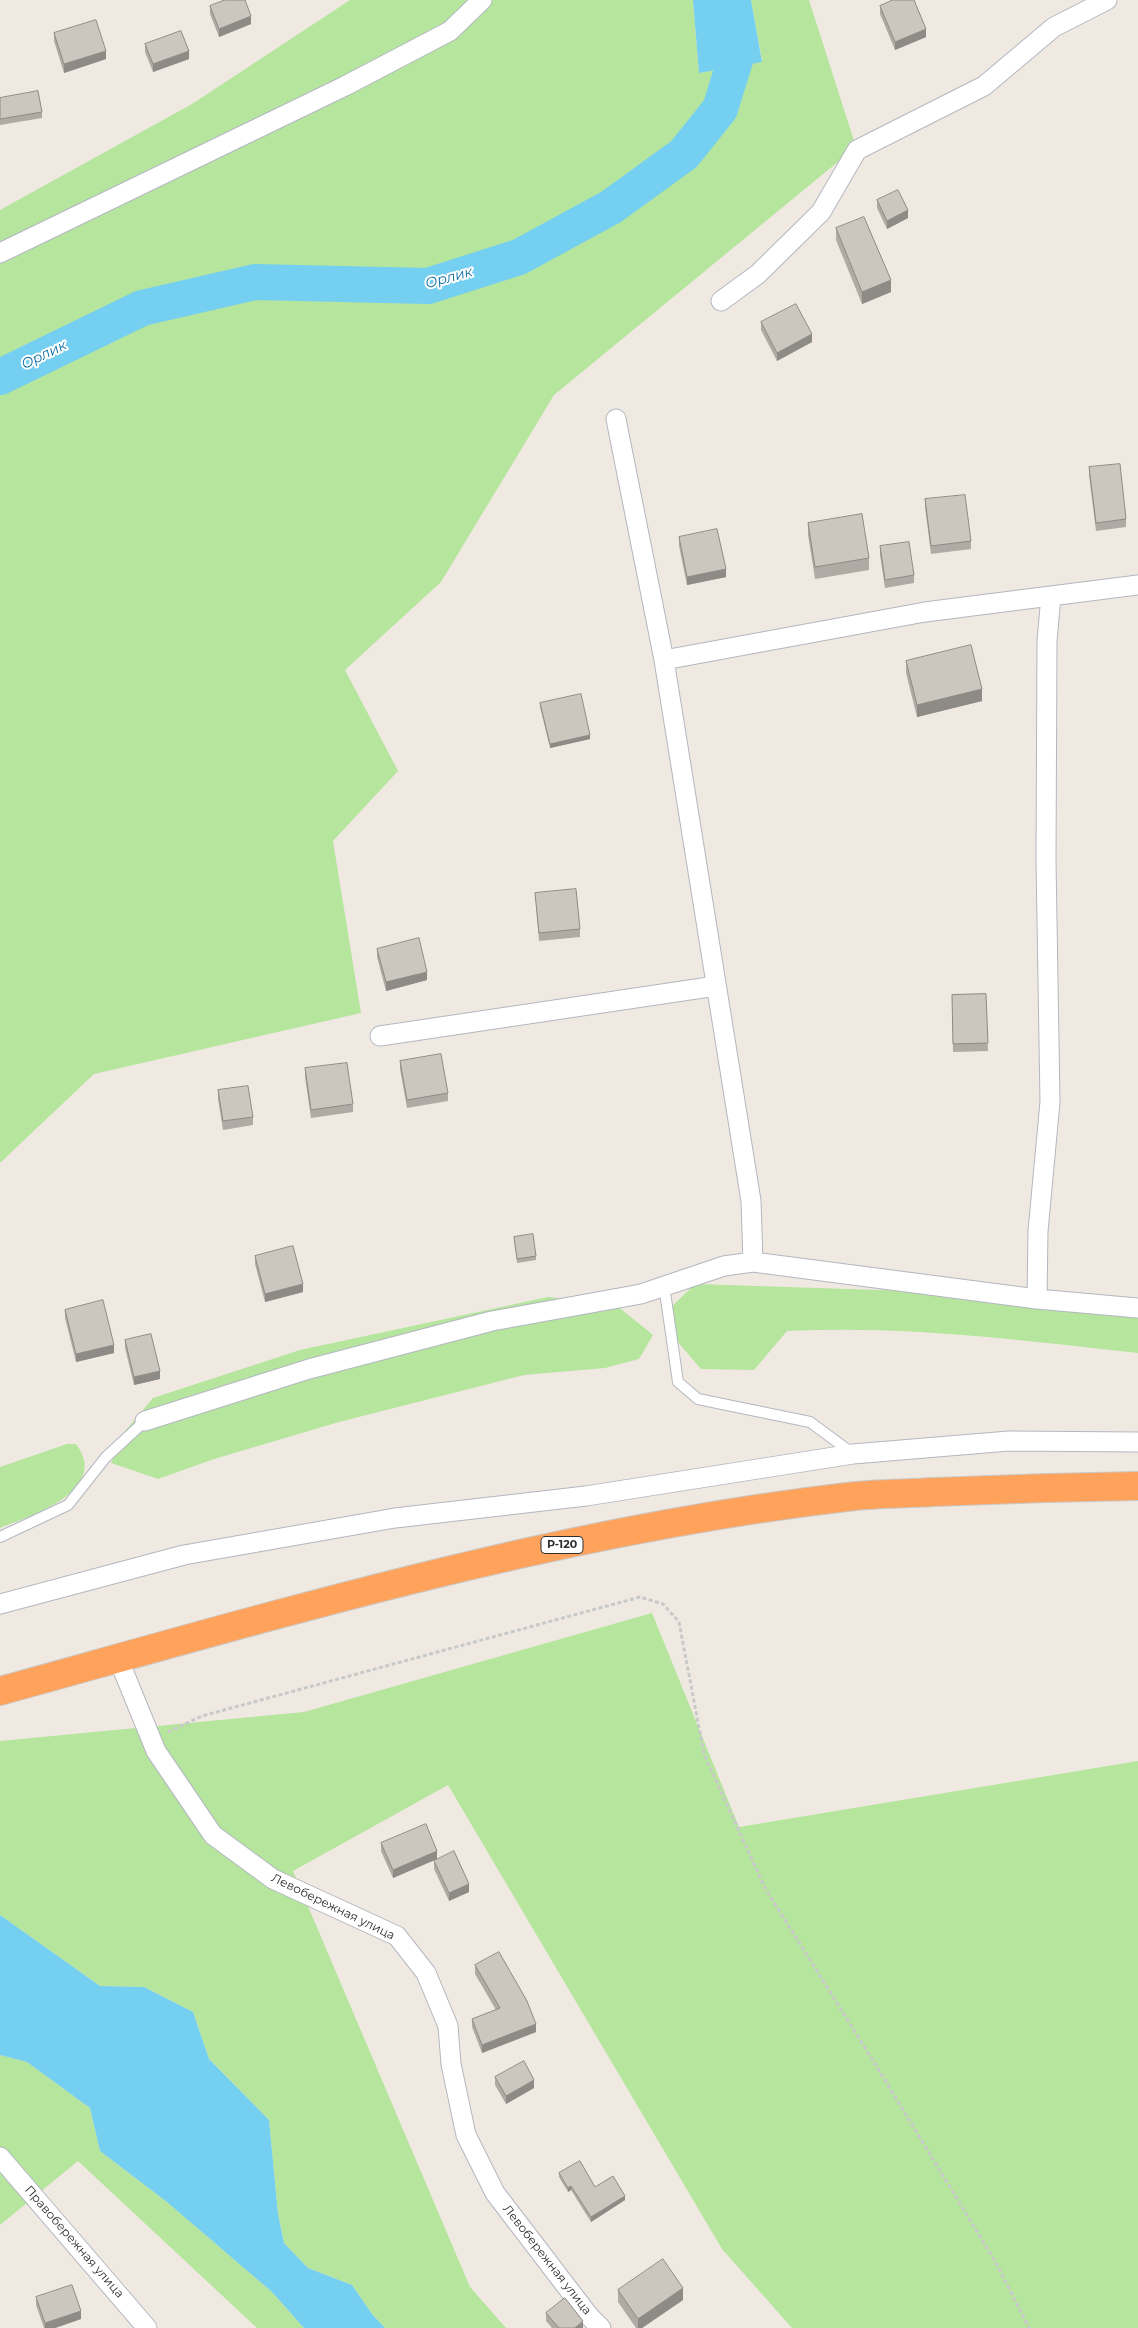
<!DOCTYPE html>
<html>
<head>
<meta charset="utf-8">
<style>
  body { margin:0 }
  canvas { display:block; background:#efe9e1 }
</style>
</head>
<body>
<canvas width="1138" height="2328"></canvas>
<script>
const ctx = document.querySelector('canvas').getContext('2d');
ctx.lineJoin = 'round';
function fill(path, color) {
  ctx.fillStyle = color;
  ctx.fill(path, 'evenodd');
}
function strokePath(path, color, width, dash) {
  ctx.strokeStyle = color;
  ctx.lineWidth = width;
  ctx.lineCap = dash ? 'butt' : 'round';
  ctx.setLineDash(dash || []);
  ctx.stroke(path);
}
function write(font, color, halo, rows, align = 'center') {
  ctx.font = font + ' Montserrat,sans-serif';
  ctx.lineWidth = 4;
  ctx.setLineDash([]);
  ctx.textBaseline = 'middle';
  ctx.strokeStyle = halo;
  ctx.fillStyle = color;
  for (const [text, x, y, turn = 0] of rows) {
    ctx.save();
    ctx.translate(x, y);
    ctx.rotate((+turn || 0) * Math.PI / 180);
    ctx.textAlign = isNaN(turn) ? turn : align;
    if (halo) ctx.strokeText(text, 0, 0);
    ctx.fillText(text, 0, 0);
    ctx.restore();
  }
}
fill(new Path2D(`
  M350,0H693L699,73L762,61L751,0H809L856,147L554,395L441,582L345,670L398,771L333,841L361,1013L94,1074L0,1163V210L192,104Z
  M695,1284L941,1292L1138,1308V1353C1021,1340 905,1325 787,1331L754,1370L701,1369L677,1341L667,1311Z
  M548,1297L598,1302L621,1309L653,1335L639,1359L605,1368L524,1375L339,1422L214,1459L158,1479L111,1463L125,1431L153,1398L300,1350Z
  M67,1444H76C111,1491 30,1516 0,1528V1467Z
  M652,1613L739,1827L1138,1761V2328H792L722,2249L448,1785L293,1871L470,2287L506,2328H385L372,2314L352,2285L308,2268L284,2243L278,2214L269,2120L209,2059L193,2012L144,1987L100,1986L0,1915V1741L304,1712Z
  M0,2055L27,2062L90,2108L100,2151L167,2202L272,2292L304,2328H257L78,2161L0,2225Z`), '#b6e59e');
fill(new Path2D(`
  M693,0H751L762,62L699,73Z
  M0,1915L100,1986L144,1987L193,2012L209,2059L269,2120L278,2214L284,2243L308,2268L352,2285L372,2314L385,2328H304L272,2292L167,2202L100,2151L90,2108L27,2062L0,2055Z`), '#75cff0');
strokePath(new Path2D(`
  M0,377L142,308L255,282L428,286L519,257L611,207L684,154L720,109L737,54L729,0`), '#75cff0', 36);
const lane = new Path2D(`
  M664,1285L678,1382L698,1399L810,1422L852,1453
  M0,1537L68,1505L106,1457L145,1421`);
const street = new Path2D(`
  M0,253L345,86L450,31L482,0
  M721,301L758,274L821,212L857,150L984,86L1054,27L1107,0
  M664,660L925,612L1138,585
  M380,1036L716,986
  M753,1262L1037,1299L1138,1308
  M1037,1299L1038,1231L1050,1102L1046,860L1047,641L1051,596
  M145,1421L309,1369L492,1321L641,1294L724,1266L753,1262L751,1201L664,660L616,419
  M0,1604L184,1555L395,1518L586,1496L853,1454L1009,1441L1138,1442
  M118,1658L156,1751L213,1835L273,1879L397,1936L426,1973L448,2026L451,2064L466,2135L495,2193L589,2316L601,2328
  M0,2157L147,2328`);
const highway = new Path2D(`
  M0,1691C279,1614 559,1530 847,1497C875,1493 905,1494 934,1492C1002,1489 1070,1487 1138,1486`);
strokePath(lane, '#b4b7c1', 12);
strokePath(street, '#b4b7c1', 21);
strokePath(highway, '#c9c9c9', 30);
strokePath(new Path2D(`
  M168,1732L202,1716L640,1597L663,1604L679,1622L704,1754L765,1888L877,2067L996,2263L1029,2328`), '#c9c9c9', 3, [4, 2.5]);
strokePath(lane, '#fff', 10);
strokePath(street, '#fff', 19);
strokePath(highway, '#ffa35c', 28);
fill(new Path2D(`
  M210,6L251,24L219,37L210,14Z
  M880,6L926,37L895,50L880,14Z
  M54,33L106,59L64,73L54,41Z
  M145,44L189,59L153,72L145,52Z
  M0,98L42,112V118L0,125Z
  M877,200L908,218L887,229L877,208Z
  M836,228L891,292L862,304L836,240Z
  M761,322L812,342L777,361L761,330Z
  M1089,467L1126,519V527L1096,531L1089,475Z
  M925,499L971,541V549L931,554L925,507Z
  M808,523L869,558V570L815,579L808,535Z
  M679,537L726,577L687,585L679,546Z
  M880,546L914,575V583L885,588L880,555Z
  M906,661L982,701L917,717L906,673Z
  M540,703L590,739L550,748L540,707Z
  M535,893L580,929V937L539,941Z
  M377,949L427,980L386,991L377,957Z
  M986,994L988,1051L953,1052L952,995Z
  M400,1061L448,1093V1101L407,1108L400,1069Z
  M305,1068L353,1104V1112L311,1118L305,1077Z
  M218,1090L253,1117V1125L223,1130L218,1099Z
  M514,1237L536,1256V1260L517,1263Z
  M255,1256L303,1292L265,1302L255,1264Z
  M65,1310L114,1353L76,1362L65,1318Z
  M125,1340L160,1379L134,1385L125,1348Z
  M381,1843L437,1859L393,1878L381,1851Z
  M434,1861L469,1892L449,1901L434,1869Z
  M475,1965L536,2032L482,2053L472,2027V2019L496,2010L475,1974Z
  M495,2077L534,2088L506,2104L495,2085Z
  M559,2173L595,2187L625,2200L591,2222L571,2190L568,2192L559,2177Z
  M618,2290L683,2300L642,2328H636L618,2302Z
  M36,2297L81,2319L55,2328H44L36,2305Z
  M546,2313L583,2328H552L546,2321Z`), '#afaba4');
fill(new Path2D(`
  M251,16V24L219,37V29Z
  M926,29V37L895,50V42Z
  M106,51V59L64,73V64Z
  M189,51V59L153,72V64Z
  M908,210V218L887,229V221Z
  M891,280V292L862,304V292Z
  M812,334V342L777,361V353Z
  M726,569V577L687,585V577Z
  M982,689V701L917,717V705Z
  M590,735V739L550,748V744Z
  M427,972V980L386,991V982Z
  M303,1284V1292L265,1302V1294Z
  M114,1345V1353L76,1362V1354Z
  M160,1371V1379L134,1385V1377Z
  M437,1851V1859L393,1878V1870Z
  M469,1884V1892L449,1901V1893Z
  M536,2024V2032L482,2053V2045Z
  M534,2080V2088L506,2104V2096Z
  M571,2186V2190L568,2192V2188Z
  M625,2196V2200L591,2222V2217Z
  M683,2288V2300L642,2328H638V2319Z
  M81,2311V2319L55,2328H45V2323Z
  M583,2321V2328H575Z`), '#8e8b86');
const building = new Path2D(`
  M225,0H245L251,16L219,29L210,6Z
  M893,0H914L926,29L895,42L880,6Z
  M96,20L106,51L64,64L54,33Z
  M181,31L189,51L153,64L145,44Z
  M38,91L42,112L0,119V98Z
  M898,190L908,210L887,221L877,200Z
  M864,217L891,280L862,292L836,228Z
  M796,304L812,334L777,353L761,322Z
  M1120,464L1126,519L1096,523L1089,467Z
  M965,495L971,541L931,546L925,499Z
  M862,514L869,558L815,567L808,523Z
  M717,529L726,569L687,577L679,537Z
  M909,542L914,575L885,580L880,546Z
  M971,645L982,689L917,705L906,661Z
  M581,694L590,735L550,744L540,703Z
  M576,889L580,929L539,933L535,893Z
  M419,938L427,972L386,982L377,949Z
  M986,994L988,1043L953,1044L952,995Z
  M441,1054L448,1093L407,1100L400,1061Z
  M347,1063L353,1104L311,1110L305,1068Z
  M248,1086L253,1117L223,1121L218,1090Z
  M533,1234L536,1256L517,1259L514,1237Z
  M293,1246L303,1284L265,1294L255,1256Z
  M103,1300L114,1345L76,1354L65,1310Z
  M151,1334L160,1371L134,1377L125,1340Z
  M426,1824L437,1851L393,1870L381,1843Z
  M454,1851L469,1884L449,1893L434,1861Z
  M499,1952L527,2001L536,2024L482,2045L472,2019L500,2008L475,1965Z
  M524,2061L534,2080L506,2096L495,2077Z
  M580,2161L595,2187L613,2176L625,2196L591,2217L571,2186L568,2188L559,2173Z
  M663,2259L683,2288L638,2319L618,2290Z
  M72,2285L81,2311L45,2323L36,2297Z
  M565,2298L583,2321L575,2328H559L546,2313Z`);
fill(building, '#cbc7bf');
strokePath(building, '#8e8b86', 1);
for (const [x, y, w] of [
  [562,1545,42]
]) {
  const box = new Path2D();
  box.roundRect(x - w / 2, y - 8.5, w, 17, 4);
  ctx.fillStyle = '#fff';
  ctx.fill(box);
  strokePath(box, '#2e2e2e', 1);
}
write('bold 11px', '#2e2e2e', null, [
  ["Р-120",562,1545]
]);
write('12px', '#2e2e2e', '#fff', [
  ["Левобережная улица",333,1907,26],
  ["Правобережная улица",74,2242,49],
  ["Левобережная улица",547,2260,52]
]);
write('italic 14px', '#0d6fa3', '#fff', [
  ["Орлик",449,278,-15],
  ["Орлик",44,355,-26]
]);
</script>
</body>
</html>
